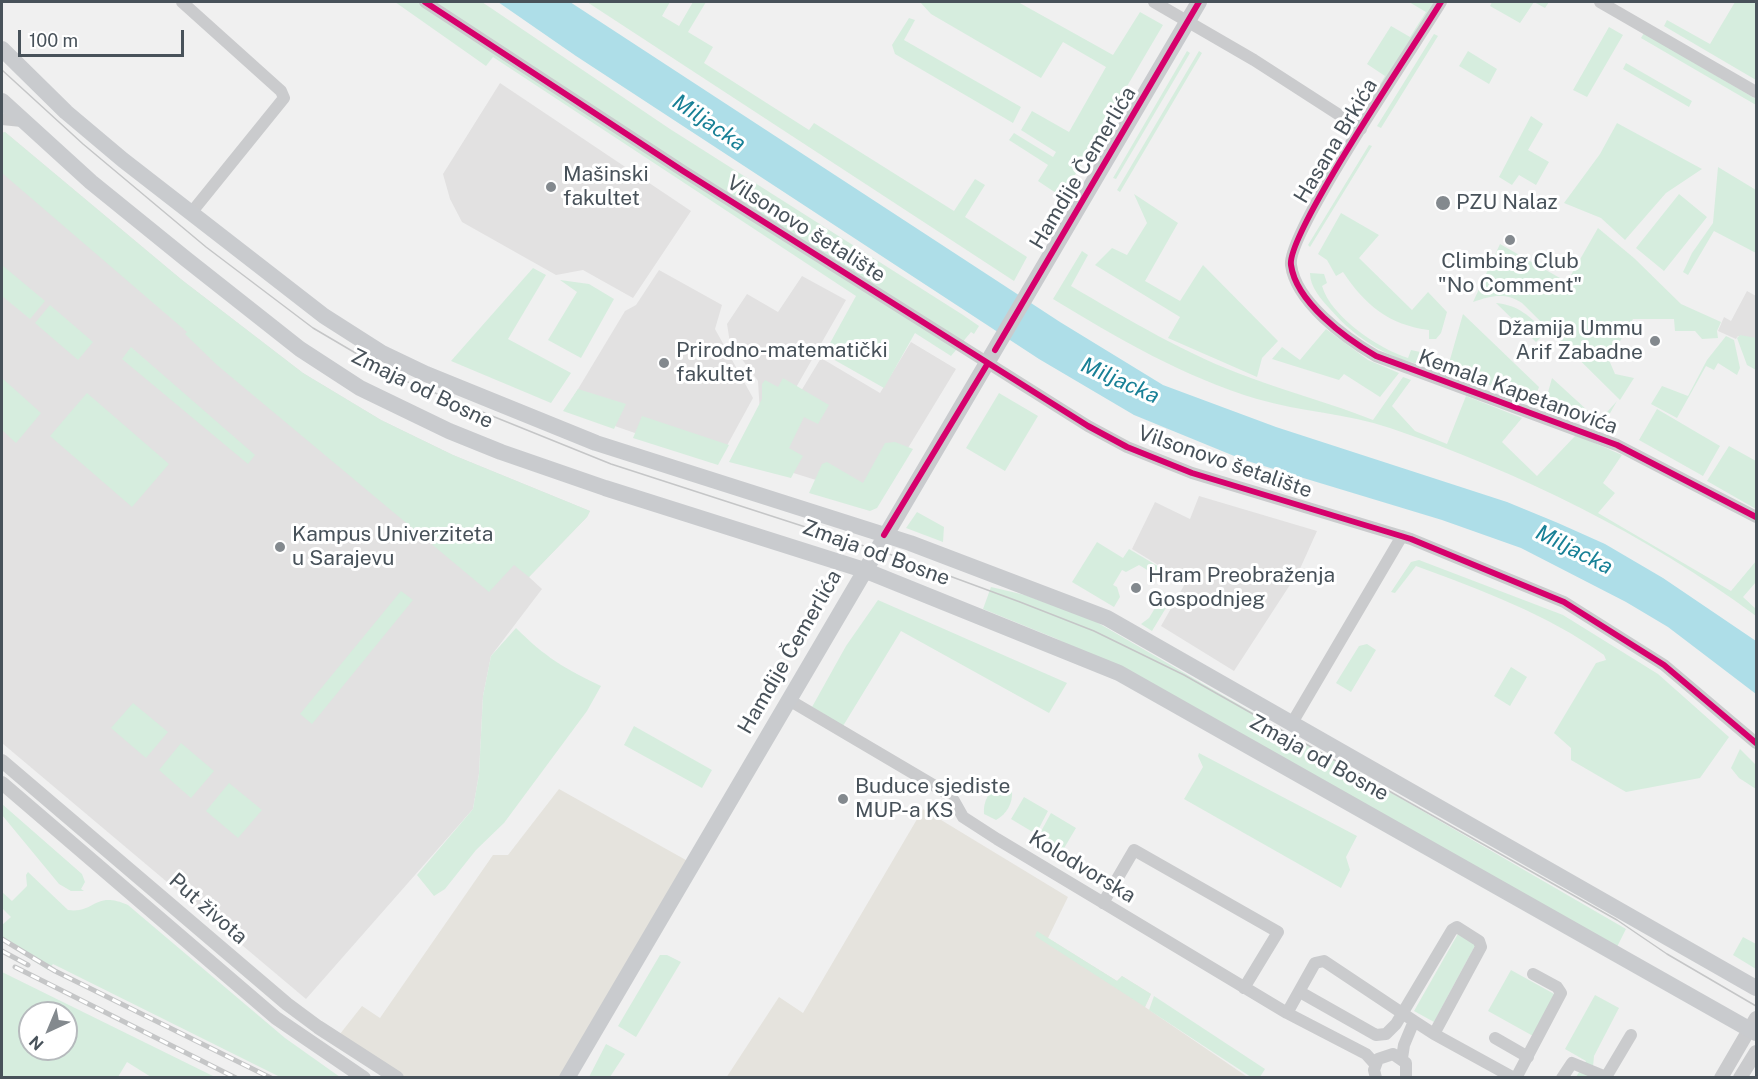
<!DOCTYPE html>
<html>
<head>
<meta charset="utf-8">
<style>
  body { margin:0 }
  #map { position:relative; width:1758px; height:1079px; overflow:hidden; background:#f0f0f0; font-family:"Public Sans",sans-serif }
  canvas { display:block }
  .frame { position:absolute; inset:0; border:3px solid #48525a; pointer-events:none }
  .north { position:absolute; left:18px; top:1001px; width:60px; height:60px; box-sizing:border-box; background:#fff; border:2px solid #b6babd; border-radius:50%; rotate:224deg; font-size:16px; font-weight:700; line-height:24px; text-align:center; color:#48525a }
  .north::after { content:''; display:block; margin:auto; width:21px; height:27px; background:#83898e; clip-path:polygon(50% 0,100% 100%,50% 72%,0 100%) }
  .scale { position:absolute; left:18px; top:30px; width:166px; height:27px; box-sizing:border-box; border:3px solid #48525a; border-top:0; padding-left:8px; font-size:18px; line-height:21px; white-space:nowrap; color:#48525a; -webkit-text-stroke:4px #fff; paint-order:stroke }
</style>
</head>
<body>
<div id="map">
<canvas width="1758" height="1079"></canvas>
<div class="frame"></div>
<div class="north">N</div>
<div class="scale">100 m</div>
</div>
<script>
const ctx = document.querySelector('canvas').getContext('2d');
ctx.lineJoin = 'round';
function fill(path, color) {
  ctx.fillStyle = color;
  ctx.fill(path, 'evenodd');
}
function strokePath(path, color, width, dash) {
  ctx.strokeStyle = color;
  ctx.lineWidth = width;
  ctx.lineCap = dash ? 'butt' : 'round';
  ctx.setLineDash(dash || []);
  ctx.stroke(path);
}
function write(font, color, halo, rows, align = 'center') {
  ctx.font = font + ' "Public Sans",sans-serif';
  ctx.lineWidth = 6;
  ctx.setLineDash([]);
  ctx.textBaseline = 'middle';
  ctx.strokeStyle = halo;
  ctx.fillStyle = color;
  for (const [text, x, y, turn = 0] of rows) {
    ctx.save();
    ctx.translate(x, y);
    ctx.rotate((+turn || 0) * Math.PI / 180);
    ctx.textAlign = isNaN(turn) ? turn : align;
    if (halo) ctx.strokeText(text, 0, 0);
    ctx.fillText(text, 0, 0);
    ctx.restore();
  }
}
fill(new Path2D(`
  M559,789L693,864L565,1077H397L336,1039L362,1006L380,1018L493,855H508Z
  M923,809L1068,897L1048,938L1117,981L1122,976L1151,994L1145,1007L1249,1078H726L779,997L803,1013Z`), '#e5e3dd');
fill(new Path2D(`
  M500,83L691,211L633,298L583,270L556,275L462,222L450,199L443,174Z
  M5,132L182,280L303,373L381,420L453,455L590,511L587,517L529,577L542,589L491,656L483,696L479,774L473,809L306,999L2,743V133Z
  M659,270L722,305L715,329L753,398L718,462L566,409L625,311L636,305Z
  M802,276L846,300L762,447L758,381L730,343L727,324L747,294L778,312Z
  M1747,291L1756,296V339L1738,336L1736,339L1718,331L1724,317L1731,321Z
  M911,342L956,369L877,499L758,462L821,358L880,393Z
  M1199,496L1317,531L1299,571L1234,671L1161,626L1186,582L1132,549L1155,502L1190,519Z`), '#e2e1e1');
fill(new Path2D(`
  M395,2H482L670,129L963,315L979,326L974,334L971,332L951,356L915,333L884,388L824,354L856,296L493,57L486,66Z
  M587,2H670L662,16L679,26L693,2H706L688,32L713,47L704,63L809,130L814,123L954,211L975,179L985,185L965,217L1027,257L1014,281Z
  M920,2H1018L1113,55L1140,12L1163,25L1062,197L1038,181L1048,165L1009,140L1014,133L1053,157L1056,152L1021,130L1032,111L1069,132L1106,67L1063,42L1041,78L931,14Z
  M1409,2H1438L1377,99L1373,96L1385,76L1367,64L1391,26L1410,37L1426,12Z
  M1492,2H1549L1545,8L1534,2L1520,23L1490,6Z
  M1735,2H1756V80L1664,26L1667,20L1710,44Z
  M909,18L915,20L904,40L1021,107L1013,123L895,54L892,45Z
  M1609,27L1623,35L1587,97L1573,90Z
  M1644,33L1756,99V105L1641,38Z
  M1434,34L1438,36L1381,128L1377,126Z
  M1187,51L1190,53L1116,179L1113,178Z
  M1199,51L1202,53L1120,192L1117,190Z
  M1468,51L1497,69L1489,84L1459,66Z
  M1626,63L1692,101L1689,107L1623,69Z
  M1531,116L1543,124L1528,150L1549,162L1536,185L1519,175L1512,185L1499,177Z
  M1617,123L1702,169L1666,193L1625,240L1601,218L1564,203L1600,154Z
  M5,132L182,280L303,373L381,420L453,455L590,511L587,517L529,577L514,565L489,592L217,365L185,334L187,332L2,173V133Z
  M1369,145L1372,146L1310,247L1308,245Z
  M1718,167L1756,190V253L1714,231L1688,275L1683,272L1692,253L1713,223Z
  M1134,194L1178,223L1145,281L1180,301L1203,265L1278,341L1262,358L1257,377L1168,338L1180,317L1095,265L1112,248L1127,255L1147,223Z
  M1679,194L1707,217L1664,271L1636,248Z
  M1341,213L1379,235L1359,258L1412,310L1428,292L1447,312L1441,333L1436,339H1429V330C1389,325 1365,305 1343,272L1336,276L1327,260L1318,254Z
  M1598,228L1634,258L1681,304L1721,322L1717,331L1718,338L1702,339L1695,331H1675L1674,319H1633L1609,360L1615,374L1634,378L1620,400L1522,303C1505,292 1491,296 1473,302L1500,244L1567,282Z
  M1082,251L1088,255L1071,286C1129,320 1187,355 1251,378C1292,393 1333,404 1373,420L1403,377L1411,380L1392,406L1415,431L1447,444L1466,396L1522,418L1502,442L1537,476L1576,435L1622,455L1603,483L1615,493L1598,513L1731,591L1756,561V582L1743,597L1756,609V616C1646,534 1519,472 1390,428C1346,413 1301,412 1257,399C1184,377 1117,338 1053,299Z
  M2,265L45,301L30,319L2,296Z
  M533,268L546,275L508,339L571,373L551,403L451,361Z
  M1310,273L1324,274L1327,283L1322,286C1331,317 1379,349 1408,358L1411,350L1434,355L1432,367C1390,360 1358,341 1330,309C1321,299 1310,287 1310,273Z
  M560,280L589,284L614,299L581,358L548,340L577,292Z
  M1496,303C1519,305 1530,317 1546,332L1536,342Z
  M50,305L93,342L78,360L35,323Z
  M1463,314L1539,387L1534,400L1457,374L1449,363Z
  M1326,329L1368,360L1399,373L1380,397L1344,374L1339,380L1272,359L1282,347L1300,360Z
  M1740,335L1756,338V370L1747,365L1737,338Z
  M1726,336L1734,340L1740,368L1737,375L1718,363L1714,370L1706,366L1677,418L1651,404L1662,386L1688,396L1707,360Z
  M131,347L255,455L248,464L122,359Z
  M2,378L41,413L16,443L2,430Z
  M783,378L829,405L818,424L804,417L789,448L803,456L791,478L729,462L762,399V384L765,380L778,387Z
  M1552,378L1599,421L1617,401L1605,422L1611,426L1607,431L1545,403Z
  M578,389L626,404L614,429L563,411Z
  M87,393L169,464L132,507L50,436Z
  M999,393L1038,416L1005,471L966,448Z
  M1657,409L1720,446L1703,476L1639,440Z
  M642,416L729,445L718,465L633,438Z
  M895,442L913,449L877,508L870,511L809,493L822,464L827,462L863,483L885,443Z
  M1729,446L1756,461V509L1707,481Z
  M917,512L944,527L943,542L906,528Z
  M1097,542L1123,558L1129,549L1171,574L1167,582L1139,565L1126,572L1122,570L1113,585L1117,587L1120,597L1114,607L1072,582Z
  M1419,560L1563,615L1658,674L1729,737L1700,778L1626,792L1571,760V748L1554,733L1596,663L1606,660L1604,655C1547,614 1481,590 1416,566L1395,593L1391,592L1411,562Z
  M991,587L1025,595L1093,620L1626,929L1617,947L1057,639L983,609Z
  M401,591L413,600L312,724L300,714Z
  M1164,593L1172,598L1152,631L1141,624L1149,618Z
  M878,600L1067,683L1049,713L901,631L843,726L812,707L846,646Z
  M516,628C545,657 565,669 601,686L587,711L504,823L476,850L445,889L434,896L417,875L473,809L479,774L483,696L491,656Z
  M1367,644L1376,650L1351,692L1336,683L1359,646Z
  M1511,667L1527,677L1510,706L1494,696Z
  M133,703L168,732L146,758L111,728Z
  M634,726L712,770L702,788L624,745Z
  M181,743L214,771L191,798L159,770Z
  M1740,749L1756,765V789L1739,778L1731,768Z
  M1199,753L1357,836L1346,857L1350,870L1341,888L1184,799L1203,767L1198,756Z
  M229,783L262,810L238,838L206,811Z
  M1001,785L1012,791C1013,803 1007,814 996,820L984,814C983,801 989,790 1001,785Z
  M1024,797L1048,811L1036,834L1011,819Z
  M2,804L82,874L85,882L81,889L84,891H71L59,884L2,815Z
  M1051,813L1076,828L1063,850L1039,835Z
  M28,872L68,910C95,914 94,890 128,905L285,1038L340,1077H280L53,964L48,970L2,941V925L11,917L2,908V892L12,901L27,886L26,875Z
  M1037,931L1117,981L1122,976L1151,994L1145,1007L1035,936Z
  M1459,932L1477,942L1434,1022L1414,1011Z
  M1743,937L1756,944V969L1733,955Z
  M660,955H667L681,962L636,1037L618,1026Z
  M1511,970L1556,995L1533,1036L1488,1011Z
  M2,972L215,1077H151L127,1062L118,1077H2ZM30,1013H66V1049H30Z
  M1595,995L1619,1008L1594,1056L1593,1067L1611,1077H1576L1586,1061L1565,1049Z
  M1154,996L1265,1069L1260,1077H1251L1149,1010Z
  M606,1044L625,1054L610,1077H589Z`), '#d6edde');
fill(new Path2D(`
  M498,2H570L1060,322L1163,385L1276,427L1507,502L1558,523L1605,544L1663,578L1756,641V694L1668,627L1626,602L1521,548L1442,520L1244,460L1134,415L1039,359L576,56Z`), '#aedee8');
strokePath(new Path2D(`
  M182,2L281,91L284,98L191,213
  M425,2L683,171L1088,426L1127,447L1192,473L1411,539L1564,602L1664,665L1756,743
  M1154,2L1254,60L1361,129
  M1441,2C1417,42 1286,234 1291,265C1296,302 1345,338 1376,356L1617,445L1756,517
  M1600,2L1756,92
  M2,119L22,121
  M789,700L945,792L954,801L963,817L997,839L1287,1013L1366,1054L1375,1064
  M1292,723L1402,536
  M1103,903L1134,850L1278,932L1244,988
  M1300,992L1376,1035L1386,1034L1396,1024L1452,930L1457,927L1479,941L1481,947L1434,1034
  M1287,1013L1315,963L1324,961L1414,1021
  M1495,1038L1528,1057
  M1402,1058L1404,1045L1414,1021L1434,1034L1514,1078
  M1376,1078L1374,1070L1378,1059L1393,1054L1406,1063V1078
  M1516,1078L1561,993L1557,987L1533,974
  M1562,1078L1572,1063L1606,1077L1631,1035`), '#cacbcd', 12);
strokePath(new Path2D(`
  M2,761L287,1004L318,1027L397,1078
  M2,783L276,1018L364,1078
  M1721,1078L1756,1018
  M1740,1078L1756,1052`), '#cacbcd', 14);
strokePath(new Path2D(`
  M2,49L66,112L123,160L324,316L382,353L426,374L596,443L910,543L1107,618L1756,988
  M2,101L91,182L186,259L300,349L360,388L449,431L501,452L605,488L864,570L1119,673L1756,1033
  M567,1078L1199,2`), '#c9cbce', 16);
strokePath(new Path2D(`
  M2,70L83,144L206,247L313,328L398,378L611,464L898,557L1020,602L1094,631L1184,675L1617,920L1667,954L1756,1006`), '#c5c6c7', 1.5);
const rail = new Path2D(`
  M2,939L55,971L271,1078
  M2,951L28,965
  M15,967L236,1078`);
strokePath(rail, '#c5c6c7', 5);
strokePath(rail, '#fff', 3, [9]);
strokePath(new Path2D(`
  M425,2L683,171L1088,426L1127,447L1192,473L1411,539L1564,602L1664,665L1756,743
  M1441,2C1417,42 1286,234 1291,265C1296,302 1345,338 1376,356L1617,445L1756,517
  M995,350L1199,2
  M884,535L988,363`), '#d6006c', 6);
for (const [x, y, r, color] of [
  [551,187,6,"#83898e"],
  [1443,203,8,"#83898e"],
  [1510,240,6,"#83898e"],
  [1655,341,6,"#83898e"],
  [664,363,6,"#83898e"],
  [280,547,6,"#83898e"],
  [1136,588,6,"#83898e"],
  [843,799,6,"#83898e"]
]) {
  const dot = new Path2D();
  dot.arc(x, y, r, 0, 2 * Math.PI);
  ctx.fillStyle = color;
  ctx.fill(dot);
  strokePath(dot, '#fff', 2);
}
write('21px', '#48525a', '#fff', [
  ["Hasana Brkića",1336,141,-59],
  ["Hamdije Čemerlića",1083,168,-59],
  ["Vilsonovo šetalište",806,229,32],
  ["Zmaja od Bosne",422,389,26],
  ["Kemala Kapetanovića",1518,392,20],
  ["Vilsonovo šetalište",1225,462,19],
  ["Zmaja od Bosne",876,553,20],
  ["Hamdije Čemerlića",790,652,-60],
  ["Zmaja od Bosne",1319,758,29],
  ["Kolodvorska",1082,867,31],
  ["Put života",208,909,41]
]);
write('21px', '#48525a', '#fff', [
  ["Mašinski",563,175],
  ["fakultet",563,199],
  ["PZU Nalaz",1456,203],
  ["Climbing Club",1510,262,"center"],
  ["\"No Comment\"",1510,286,"center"],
  ["Džamija Ummu",1643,329,"right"],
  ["Arif Zabadne",1643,353,"right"],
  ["Prirodno-matematički",676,351],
  ["fakultet",676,375],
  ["Kampus Univerziteta",292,535],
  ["u Sarajevu",292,559],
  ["Hram Preobraženja",1148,576],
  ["Gospodnjeg",1148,600],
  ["Buduce sjediste",855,787],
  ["MUP-a KS",855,811]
], 'left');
write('italic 22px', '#188096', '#fff', [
  ["Miljacka",709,123,34],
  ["Miljacka",1120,381,24],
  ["Miljacka",1574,550,27]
]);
</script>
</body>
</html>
